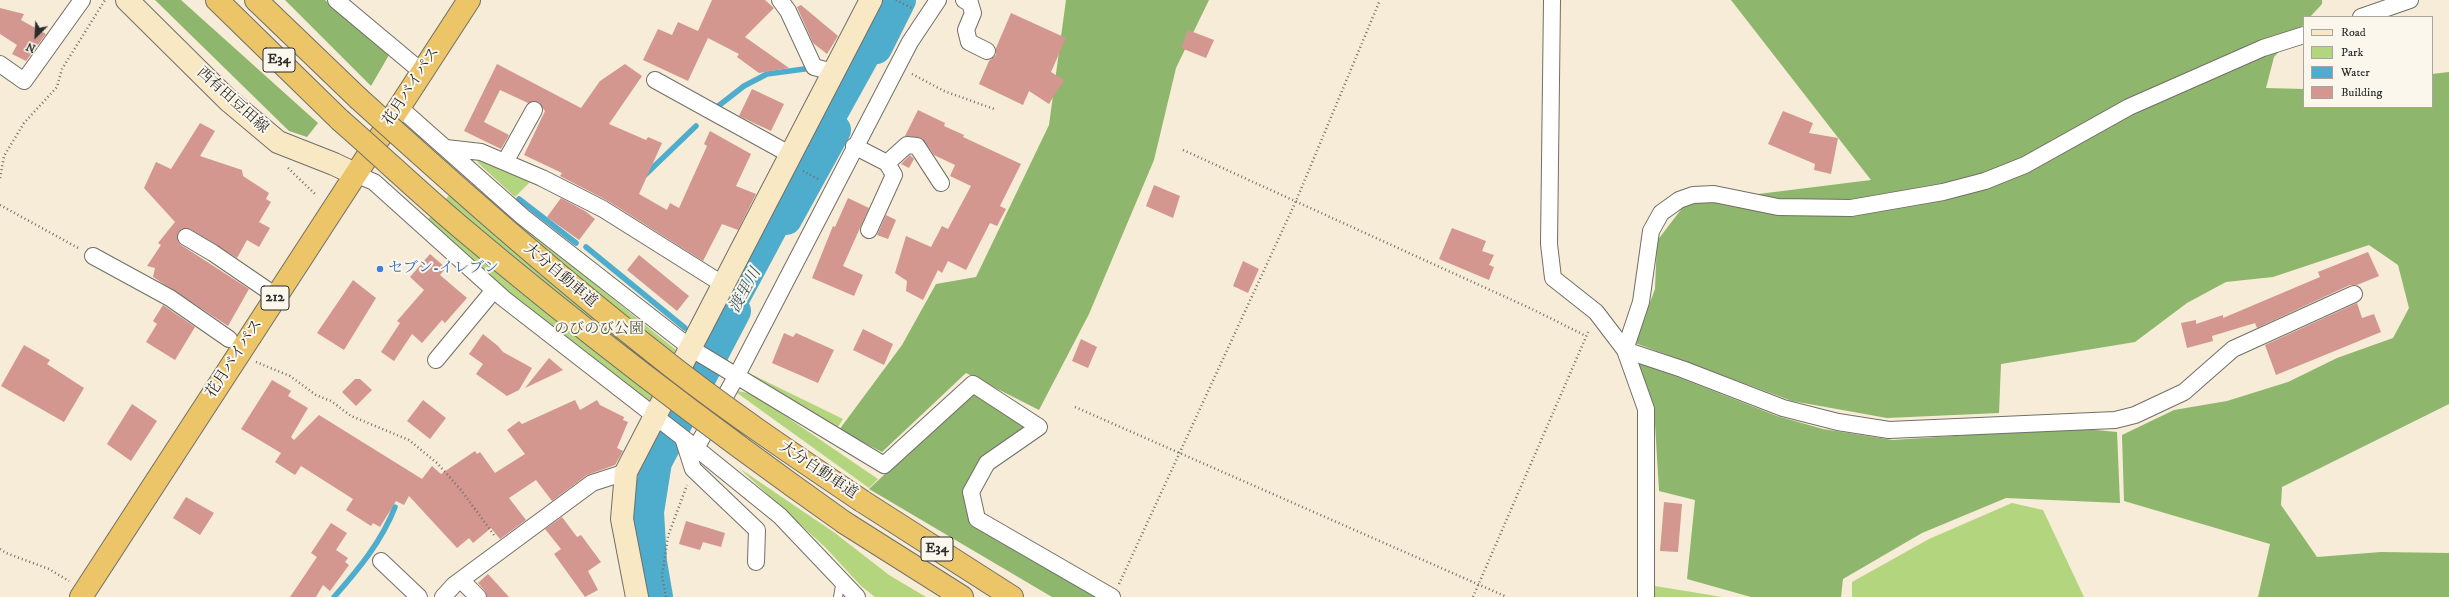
<!DOCTYPE html>
<html>
<head>
<meta charset="utf-8">
<style>
  body { margin:0 }
  #map { position:relative; width:2449px; height:597px; overflow:hidden; background:#f6ecd7; font-family:"IM FELL DW Pica",serif }
  canvas { display:block }
  .legend { position:absolute; left:2303px; top:16px; width:130px; height:92px; box-sizing:border-box; background:#fbf7ec; border:1px solid #a8a59f; margin:0; padding:5px 7px; list-style:none; font-size:12px; color:#2b2b2b }
  .legend li { display:flex; align-items:center; gap:8px; height:20px }
  .legend b { width:20px; border:1px solid #a8a59f }
  .north { position:absolute; left:16px; top:16px; width:40px; height:40px; -webkit-text-stroke:3px #fbf7ec; paint-order:stroke; rotate:204deg; font-size:11px; font-weight:700; line-height:16px; text-align:center; color:#2b2b2b }
  .north::after { content:''; display:block; margin:auto; width:14px; height:18px; background:#2b2b2b; clip-path:polygon(50% 0,100% 100%,50% 72%,0 100%) }
</style>
</head>
<body>
<div id="map">
<canvas width="2449" height="597"></canvas>
<ul class="legend">
<li><b style="height:5px;background:#f8e8c3"></b>Road</li>
<li><b style="height:11px;background:#b3d57d"></b>Park</li>
<li><b style="height:11px;background:#4eadcd"></b>Water</li>
<li><b style="height:11px;background:#d3978f"></b>Building</li>
</ul>
<div class="north">N</div>
</div>
<script>
const ctx = document.querySelector('canvas').getContext('2d');
ctx.lineJoin = 'round';
function fill(path, color) {
  ctx.fillStyle = color;
  ctx.fill(path, 'evenodd');
}
function strokePath(path, color, width, dash) {
  ctx.strokeStyle = color;
  ctx.lineWidth = width;
  ctx.lineCap = dash ? 'butt' : 'round';
  ctx.setLineDash(dash || []);
  ctx.stroke(path);
}
function write(font, color, halo, rows, align = 'center') {
  ctx.font = font + ' "IM FELL DW Pica","Noto Serif JP",serif';
  ctx.lineWidth = 4;
  ctx.setLineDash([]);
  ctx.textBaseline = 'middle';
  ctx.strokeStyle = halo;
  ctx.fillStyle = color;
  for (const [text, x, y, turn = 0] of rows) {
    ctx.save();
    ctx.translate(x, y);
    ctx.rotate((+turn || 0) * Math.PI / 180);
    ctx.textAlign = isNaN(turn) ? turn : align;
    if (halo) ctx.strokeText(text, 0, 0);
    ctx.fillText(text, 0, 0);
    ctx.restore();
  }
}
fill(new Path2D(`
  M483,158L533,179L515,197L477,162Z
  M464,178L676,350L646,410L426,222Z
  M753,375L843,419L835,432L750,381Z
  M733,390L753,394L878,479L869,488Z
  M739,468L835,533L889,575L926,597H875L861,586L826,548Z
  M2012,503L2043,510L2084,597H1852V582L1929,539Z
  M1655,586L1722,597H1654Z`), '#b3d57d');
fill(new Path2D(`
  M155,0H181L318,123L307,137L289,131Z
  M285,0H325L389,55L371,86Z
  M1066,0H1209L1176,68L1154,160L1089,314L1039,410L966,373L882,452L839,430L902,345L936,284L976,277L1049,125Z
  M1731,0H2322V4L2310,17H2304V24L2274,57L2266,88L2304,89V107H2432V74L2449,72V404L2282,487L2281,505L2317,557L2381,552L2449,553V597H2258L2270,544L2124,501L2122,435L2174,410L2227,401L2288,382L2337,358L2393,338L2409,308L2398,265L2369,245L2273,277L2226,282L2187,303L2135,342L2001,364L1999,413L1887,418L1792,401L1635,343L1655,289L1657,241L1686,203L1871,180Z
  M1637,361L1777,416L1823,429L1893,440L2074,428L2117,432L2120,503L2006,498L1922,533L1843,579L1841,597H1751L1687,579L1695,500L1659,491L1654,407Z
  M972,392L1024,427L984,460L971,522L1103,597H1052L869,489Z`), '#8eb66c');
fill(new Path2D(`
  M878,0L905,14L818,171L795,157Z
  M789,172L813,184L722,354L705,345L703,341Z`), '#4eadcd');
strokePath(new Path2D(`
  M717,107L744,86L767,74L812,68
  M644,176L696,126
  M519,199L576,243
  M586,247L685,328
  M334,597C358,570 382,541 395,507`), '#4eadcd', 5.5);
strokePath(new Path2D(`
  M876,48L900,0
  M786,219L835,130
  M657,597L651,562L648,512L656,462L735,311`), '#4eadcd', 32);
fill(new Path2D(`
  M712,0H765L774,8L745,37L789,68L759,73L737,57L739,54L708,38L688,81L643,60L658,29L672,35L678,22L698,31Z
  M801,5L838,36L827,54L813,43L797,7Z
  M0,8L24,14L21,20L46,34L26,61L12,54L17,45L0,34Z
  M1011,13L1066,38L1051,72L1064,80L1049,104L1029,91L1023,105L979,84L989,61L996,55V48Z
  M1188,30L1214,40L1206,58L1181,48Z
  M497,64L581,108L600,81L625,64L642,76L609,124L646,140L648,137L662,143L639,194L667,210L670,203L679,208L707,146L704,144L710,131L751,154L736,186L756,194L738,230L722,224L703,261L608,201L560,176L562,173L524,155L545,111L538,102L528,103L500,90L484,122L509,135L501,149L464,131Z
  M752,89L784,104L771,131L739,116Z
  M918,110L945,123L944,126L964,135L963,137L1021,164L1000,206L1006,209L997,226L990,223L966,270L948,261L942,273L938,270L923,300L906,291L907,281L895,273L906,236L931,247L942,226L948,229L971,186L950,176L955,165L934,155L922,138L905,136Z
  M1783,111L1813,123L1809,133L1838,138L1831,174L1814,170L1815,164L1768,144Z
  M200,123L215,131L200,156L242,170L243,176L269,193L266,199L271,202L259,222L270,228L259,247L247,240L237,258L190,229H182L178,233V241L181,245L249,289L228,326L153,277L155,268L147,266L161,245L158,243L175,222L144,188L156,162L171,169Z
  M910,155L914,159L909,168L901,164Z
  M1154,185L1180,196L1173,218L1146,206Z
  M561,198L585,211L595,219L579,240L547,217Z
  M848,198L869,208L843,266L863,275L854,296L812,278L833,226L835,227Z
  M886,215L896,220L888,239L877,235Z
  M1452,228L1486,241L1482,251L1494,255L1489,265L1494,267L1489,280L1439,259Z
  M2368,252L2379,276L2357,285H2350L2257,328L2255,323L2212,336L2213,341L2187,348L2181,323L2196,320V324L2223,315V318L2320,277L2318,272Z
  M430,254L446,268L440,275L467,298L445,323L442,320L422,343L412,334L394,361L381,352L400,323L397,321L424,290L410,277Z
  M639,255L689,296L677,311L627,270Z
  M1243,261L1259,269L1248,293L1233,286Z
  M353,280L376,298L344,350L317,333Z
  M2357,303L2362,318L2374,314L2381,332L2276,375L2265,345Z
  M163,305L195,327L175,360L146,342L157,324L153,321Z
  M863,329L893,344L884,365L853,350Z
  M784,333L793,337L796,333L834,350L818,383L772,363Z
  M483,334L498,346L503,352L532,368L519,390L507,396L476,374L483,364L469,354Z
  M1081,339L1097,347L1088,368L1072,361Z
  M24,345L50,360L47,364L84,388L64,422L1,386Z
  M549,358L563,370L525,388Z
  M355,379H360L372,390L356,406L342,392Z
  M272,380L291,391L288,396L308,408L291,437L294,440L319,415L422,479L432,466L441,474L475,451L477,454L480,452L495,473L525,454L507,430L519,421L522,424L575,400L580,410L597,400L600,405L624,417L623,420L628,422L617,448L623,451L615,465L587,475L552,501L536,480L509,498L526,520L500,539L491,528L473,543L469,538L457,548L409,496L404,505L396,501L380,527L373,523L371,526L346,510L353,499L301,466L295,475L275,462L281,453L241,429Z
  M423,400L446,418L430,439L407,421Z
  M132,404L157,421L131,461L107,444Z
  M186,497L214,513L200,535L173,518Z
  M1664,502L1682,504L1678,552L1660,551Z
  M562,517L577,537L581,535L601,562L588,571L598,590L585,597L554,554L561,549L545,529Z
  M686,521L725,533L721,547L703,542L700,550L679,544Z
  M331,523L347,533L336,550L348,558L345,562L349,565L330,591L323,585L316,597H290L317,557L311,553Z
  M488,574L509,597H487L485,591L478,583Z`), '#d3978f');
const lane = new Path2D(`
  M838,597L841,580`);
const street = new Path2D(`
  M336,0L422,72
  M780,0L788,11L814,67L833,72
  M964,0L970,3L973,13L966,30L969,42L987,51
  M1552,0L1549,244L1553,278L1596,312L1625,350L1646,409V597
  M2361,17L2410,0
  M0,64L24,81L82,0
  M655,80L791,155
  M399,107L523,217L692,349L884,465L973,384L1039,427L987,463L971,492L977,519L1112,597
  M854,146L887,163L907,145L917,146L941,183
  M446,148L481,152L542,178L603,209L724,285
  M505,162L534,110
  M355,174L374,182L503,298L696,448L780,516L857,597
  M869,230L894,175L887,163
  M186,237L213,253L276,296
  M93,256L170,298L229,339
  M1625,350L1641,302L1651,231L1661,213L1679,200L1693,195L1714,194L1778,207L1851,208L1943,192L1985,181L2025,165L2129,107L2263,48L2304,35
  M1625,350L1682,369L1783,408L1838,422L1889,430L2115,420L2135,415L2184,392L2233,349L2354,294
  M436,360L494,290
  M683,438L693,469L757,530L756,562
  M696,448L736,377L910,42L938,0
  M381,561L419,597
  M461,580L478,597
  M443,597L454,585L592,483L626,472`);
const secondary = new Path2D(`
  M127,0L228,100L278,142L334,164L355,174
  M637,597L622,519L626,472L871,0`);
const highway = new Path2D(`
  M217,0L340,120
  M256,0L358,98
  M862,501L1012,597
  M845,523L962,597
  M81,597L469,0`);
strokePath(lane, '#726f67', 10);
strokePath(street, '#726f67', 18);
strokePath(secondary, '#726f67', 24);
strokePath(highway, '#726f67', 24);
strokePath(new Path2D(`
  M896,0L912,8
  M912,74L944,91L994,109
  M1183,150L1534,310L1586,336
  M288,168L315,194
  M803,171L820,180
  M0,178L4,156L24,123L57,87L62,69L105,0
  M0,205L80,249
  M256,362L290,376L316,395L331,401L351,416L409,440L437,463L461,490L494,535
  M1075,407L1507,597
  M0,549L6,553L49,569L69,581
  M1119,584L1296,201L1380,0
  M666,597L662,576L668,536L687,485
  M1473,597L1589,330`), '#726f67', 2.5, [1, 3]);
strokePath(lane, '#fff', 8);
strokePath(street, '#fff', 16);
strokePath(secondary, '#f8e8c3', 22);
strokePath(highway, '#edc569', 22);
const highwayBridge = new Path2D(`
  M358,98C455,186 553,273 656,354C722,407 792,454 862,501
  M340,120C380,155 419,192 459,226C583,331 712,429 845,523`);
strokePath(highwayBridge, '#726f67', 24, []);
strokePath(highwayBridge, '#edc569', 22);
for (const [x, y, r, color] of [
  [380,269,4,"#3f7fe0"]
]) {
  const dot = new Path2D();
  dot.arc(x, y, r, 0, 2 * Math.PI);
  ctx.fillStyle = color;
  ctx.fill(dot);
  strokePath(dot, '#fbf7ec', 1.5);
}
for (const [x, y, w] of [
  [279,60,32],
  [275,298,28],
  [937,549,32]
]) {
  const box = new Path2D();
  box.roundRect(x - w / 2, y - 12, w, 24, 3);
  ctx.fillStyle = '#fbf7ec';
  ctx.fill(box);
  strokePath(box, '#2b2b2b', 1);
}
write('bold 14px', '#2b2b2b', null, [
  ["E34",279,60],
  ["212",275,298],
  ["E34",937,549]
]);
write('15px', '#2b2b2b', '#fbf7ec', [
  ["花月バイパス",412,87,-57],
  ["西有田豆田線",232,101,42],
  ["大分自動車道",560,276,40],
  ["花月バイパス",235,359,-57],
  ["大分自動車道",818,471,34]
]);
write('15px', '#366cbe', '#fbf7ec', [
  ["セブン-イレブン",388,269]
], 'left');
write('15px', '#4d5640', '#fbf7ec', [
  ["のびのび公園",599,330]
]);
write('italic 16px', '#375864', '#fbf7ec', [
  ["渡里川",746,291,-61]
]);
</script>
</body>
</html>
